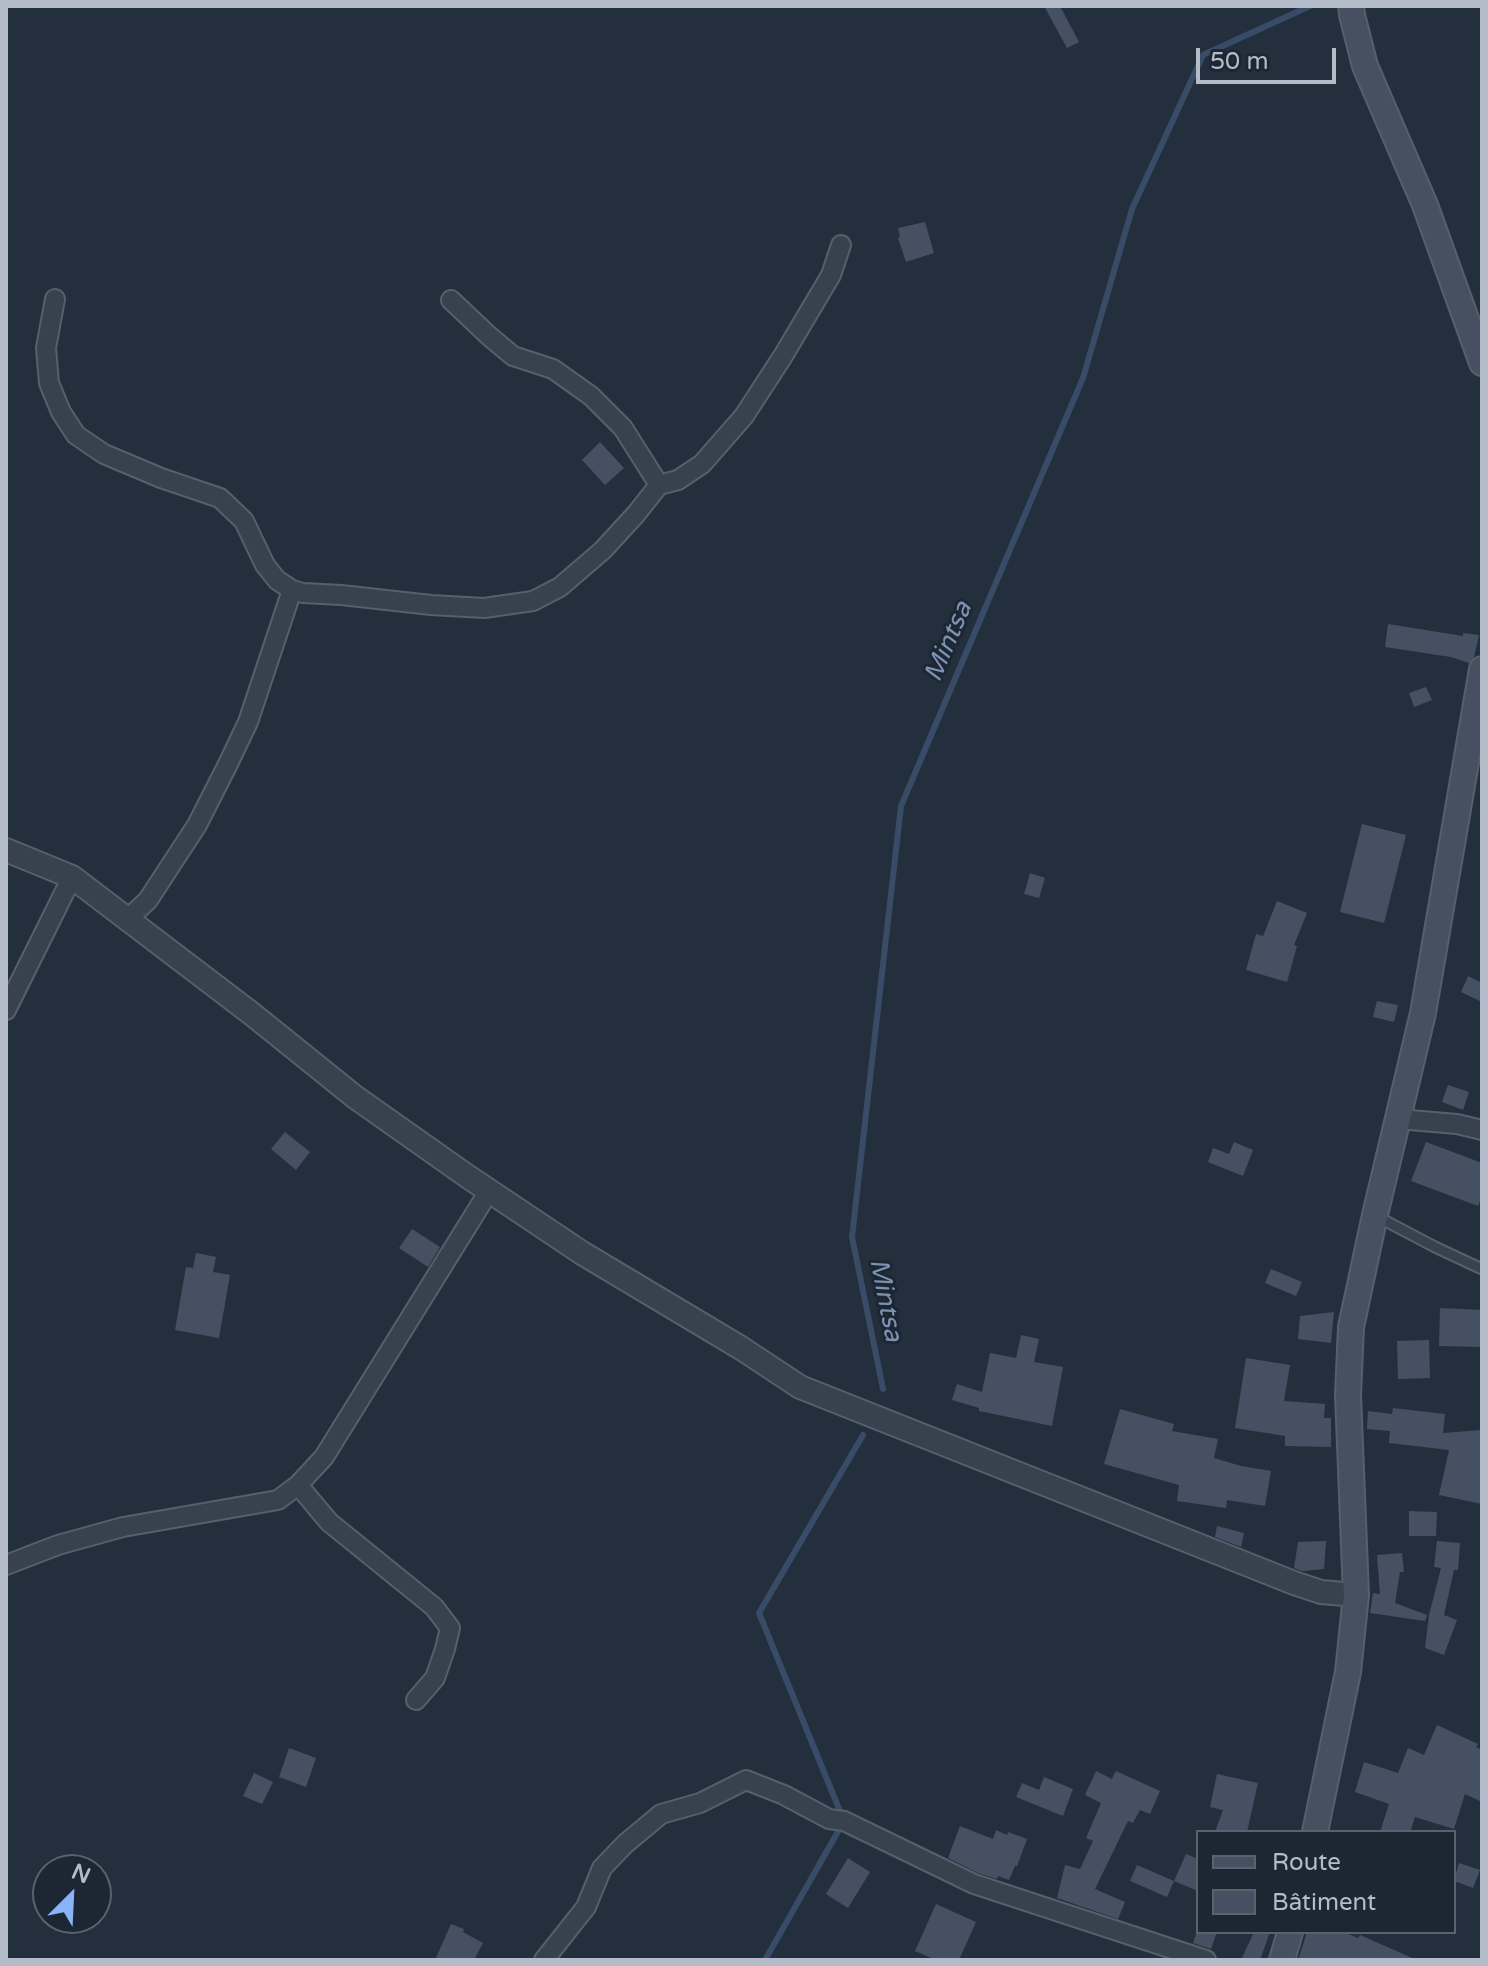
<!DOCTYPE html>
<html>
<head>
<meta charset="utf-8">
<style>
  body { margin:0 }
  #map { position:relative; width:1488px; height:1966px; overflow:hidden; background:#242f3e; font-family:"Varela Round",sans-serif }
  canvas { display:block }
  .frame { position:absolute; inset:0; border:8px solid #b4bcc9; pointer-events:none }
  .legend { position:absolute; left:1196px; top:1830px; width:260px; height:104px; box-sizing:border-box; background:#1d2633; border:2px solid #59626f; margin:0; padding:10px 14px; list-style:none; font-size:24px; color:#b4bcc9 }
  .legend li { display:flex; align-items:center; gap:16px; height:40px }
  .legend b { width:40px; border:2px solid #59626f }
  .north { position:absolute; left:32px; top:1854px; width:80px; height:80px; box-sizing:border-box; background:#1d2633; border:2px solid #59626f; border-radius:50%; rotate:24deg; font-size:22px; font-weight:700; line-height:32px; text-align:center; color:#b4bcc9 }
  .north::after { content:''; display:block; margin:auto; width:28px; height:36px; background:#8ab4f8; clip-path:polygon(50% 0,100% 100%,50% 72%,0 100%) }
  .scale { position:absolute; left:1196px; top:48px; width:140px; height:36px; box-sizing:border-box; border:4px solid #b4bcc9; border-top:0; padding-left:10px; font-size:24px; line-height:28px; white-space:nowrap; color:#b4bcc9; -webkit-text-stroke:6px #1d2633; paint-order:stroke }
</style>
</head>
<body>
<div id="map">
<canvas width="1488" height="1966"></canvas>
<div class="frame"></div>
<ul class="legend">
<li><b style="height:10px;background:#465061"></b>Route</li>
<li><b style="height:22px;background:#455162"></b>Bâtiment</li>
</ul>
<div class="north">N</div>
<div class="scale">50 m</div>
</div>
<script>
const ctx = document.querySelector('canvas').getContext('2d');
ctx.lineJoin = 'round';
function strokePath(path, color, width, dash) {
  ctx.strokeStyle = color;
  ctx.lineWidth = width;
  ctx.lineCap = dash ? 'butt' : 'round';
  ctx.setLineDash(dash || []);
  ctx.stroke(path);
}
function fill(path, color) {
  ctx.fillStyle = color;
  ctx.fill(path, 'evenodd');
}
function write(font, color, halo, rows, align = 'center') {
  ctx.font = font + ' "Varela Round",sans-serif';
  ctx.lineWidth = 6;
  ctx.setLineDash([]);
  ctx.textBaseline = 'middle';
  ctx.strokeStyle = halo;
  ctx.fillStyle = color;
  for (const [text, x, y, turn = 0] of rows) {
    ctx.save();
    ctx.translate(x, y);
    ctx.rotate((+turn || 0) * Math.PI / 180);
    ctx.textAlign = isNaN(turn) ? turn : align;
    if (halo) ctx.strokeText(text, 0, 0);
    ctx.fillText(text, 0, 0);
    ctx.restore();
  }
}
strokePath(new Path2D(`
  M883,1389L852,1237L901,806L1083,378L1132,209L1203,55L1310,6
  M765,1960L844,1821L759,1613L863,1435`), '#394c67', 6);
fill(new Path2D(`
  M1044,6H1060L1079,42L1067,48Z
  M925,222L934,253L906,262L898,238L900,237L898,228Z
  M600,442L624,468L605,485L582,460Z
  M1388,624L1463,636V633L1479,635L1474,657L1469,663L1451,657L1385,647Z
  M1426,687L1432,700L1414,707L1409,693Z
  M1362,824L1406,835L1384,923L1340,912Z
  M1030,873L1045,878L1039,898L1024,894Z
  M1277,901L1307,913L1294,945L1297,946L1287,982L1246,970L1256,934L1263,936Z
  M1468,976L1482,983V1002L1461,992Z
  M1377,1001L1398,1005L1394,1022L1373,1017Z
  M1448,1085L1469,1092L1463,1110L1442,1102Z
  M285,1132L310,1152L296,1170L271,1149Z
  M1234,1142L1253,1150L1243,1176L1208,1162L1213,1148L1229,1154Z
  M1426,1142L1482,1163V1196L1478,1206L1411,1181Z
  M412,1229L440,1247L428,1267L399,1248Z
  M196,1253L216,1257L213,1272L230,1275L219,1338L175,1330L186,1267L193,1268Z
  M1271,1269L1302,1282L1296,1296L1265,1283Z
  M1440,1308L1482,1310V1347L1439,1346Z
  M1334,1312L1331,1343L1298,1339L1300,1316Z
  M1021,1335L1039,1339L1034,1362L1063,1367L1052,1426L979,1411V1408L952,1400L957,1384L982,1392L990,1353L1016,1358Z
  M1429,1340L1430,1378L1398,1379L1397,1341Z
  M1246,1358L1290,1365L1284,1401L1325,1404L1324,1418H1331V1447L1285,1446V1436L1235,1428Z
  M1393,1408L1445,1414L1443,1433L1482,1430V1504L1439,1495L1449,1450L1389,1443L1390,1431L1367,1429L1368,1411L1392,1414Z
  M1120,1409L1174,1424L1172,1431L1218,1439L1214,1458L1241,1466L1271,1471L1265,1506L1227,1500L1226,1508L1177,1501L1179,1485L1104,1464Z
  M1409,1511L1437,1512L1436,1536H1409Z
  M1217,1526L1244,1533L1241,1547L1215,1537Z
  M1326,1541L1324,1569L1302,1571L1294,1568L1298,1542Z
  M1437,1541L1460,1543L1458,1570H1454L1444,1615L1457,1620L1444,1655L1425,1648L1429,1615L1441,1568L1434,1567Z
  M1402,1553L1404,1572H1400L1395,1603L1427,1615L1425,1621L1370,1613L1373,1593L1380,1594L1377,1555Z
  M1437,1725L1478,1744L1476,1747L1482,1750V1802L1465,1794L1454,1829L1415,1817L1410,1832H1380L1389,1804L1355,1792L1364,1762L1398,1773L1408,1748L1424,1755Z
  M289,1748L316,1758L306,1787L279,1777Z
  M1096,1771L1112,1779L1116,1771L1160,1791L1150,1814L1140,1810L1133,1823L1128,1821L1095,1889L1125,1902L1118,1919L1057,1898L1065,1865L1080,1869L1093,1841L1086,1838L1101,1803L1085,1795Z
  M254,1773L273,1782L262,1804L243,1796Z
  M1217,1774L1258,1783L1247,1832H1215L1223,1810L1210,1807Z
  M1044,1777L1073,1789L1063,1816L1016,1797L1022,1783L1039,1790Z
  M960,1826L993,1839L996,1830L1007,1835L1008,1832L1027,1839L1017,1866H1015L1009,1880L998,1876L997,1879L978,1873L948,1858Z
  M1186,1854L1198,1859V1891L1174,1881Z
  M848,1858L870,1872L848,1908L826,1894Z
  M1459,1863L1480,1870L1473,1888L1454,1881Z
  M1137,1865L1174,1881L1167,1897L1130,1881Z
  M936,1904L976,1922L959,1960H936L915,1951Z
  M451,1924L464,1929L463,1932L483,1943L474,1960H435Z
  M1197,1932H1217L1211,1949L1193,1943Z
  M1254,1932H1270L1260,1960H1241Z
  M1307,1932H1344L1358,1938L1360,1935L1417,1960H1298Z`), '#455162');
const service = new Path2D(`
  M1378,1217L1435,1247L1482,1269`);
const minor = new Path2D(`
  M55,299L46,348L49,383L61,412L76,435L104,454L161,478L220,498L244,521L265,565L277,580L292,590
  M659,485L678,480L702,464L744,416L783,356L831,275L841,245
  M128,919L148,900L197,825L228,764L248,722L292,590L303,593L341,595L431,605L484,608L533,601L560,587L603,550L636,514L659,485L623,428L591,396L553,369L513,356L489,336L451,300
  M6,1010L72,877
  M1398,1119L1457,1124L1482,1130
  M298,1485L329,1522L434,1607L450,1628L445,1649L435,1678L416,1700
  M6,1565L58,1545L123,1527L278,1500L298,1485L324,1457L489,1191
  M544,1960L586,1907L602,1868L625,1844L661,1814L700,1803L746,1780L784,1795L829,1819L844,1821L974,1884L1206,1960`);
const tertiary = new Path2D(`
  M6,850L72,877L252,1014L355,1097L467,1176L582,1253L741,1348L800,1387L1294,1583L1321,1592L1356,1595`);
const secondary = new Path2D(`
  M1351,6L1352,15L1365,66L1425,205L1482,363
  M1315,1832L1348,1672L1356,1595L1348,1395L1351,1327L1375,1215L1423,1013L1482,669
  M1282,1960L1290,1932`);
strokePath(service, '#565f6c', 13);
strokePath(minor, '#565f6c', 22);
strokePath(tertiary, '#565f6c', 26);
strokePath(secondary, '#565f6c', 28);
strokePath(service, '#38414e', 9);
strokePath(minor, '#38414e', 18);
strokePath(tertiary, '#38414e', 22);
strokePath(secondary, '#465061', 24);
write('italic 26px', '#7c92b1', '#1d2633', [
  ["Mintsa",949,642,-67],
  ["Mintsa",885,1300,79]
]);
</script>
</body>
</html>
